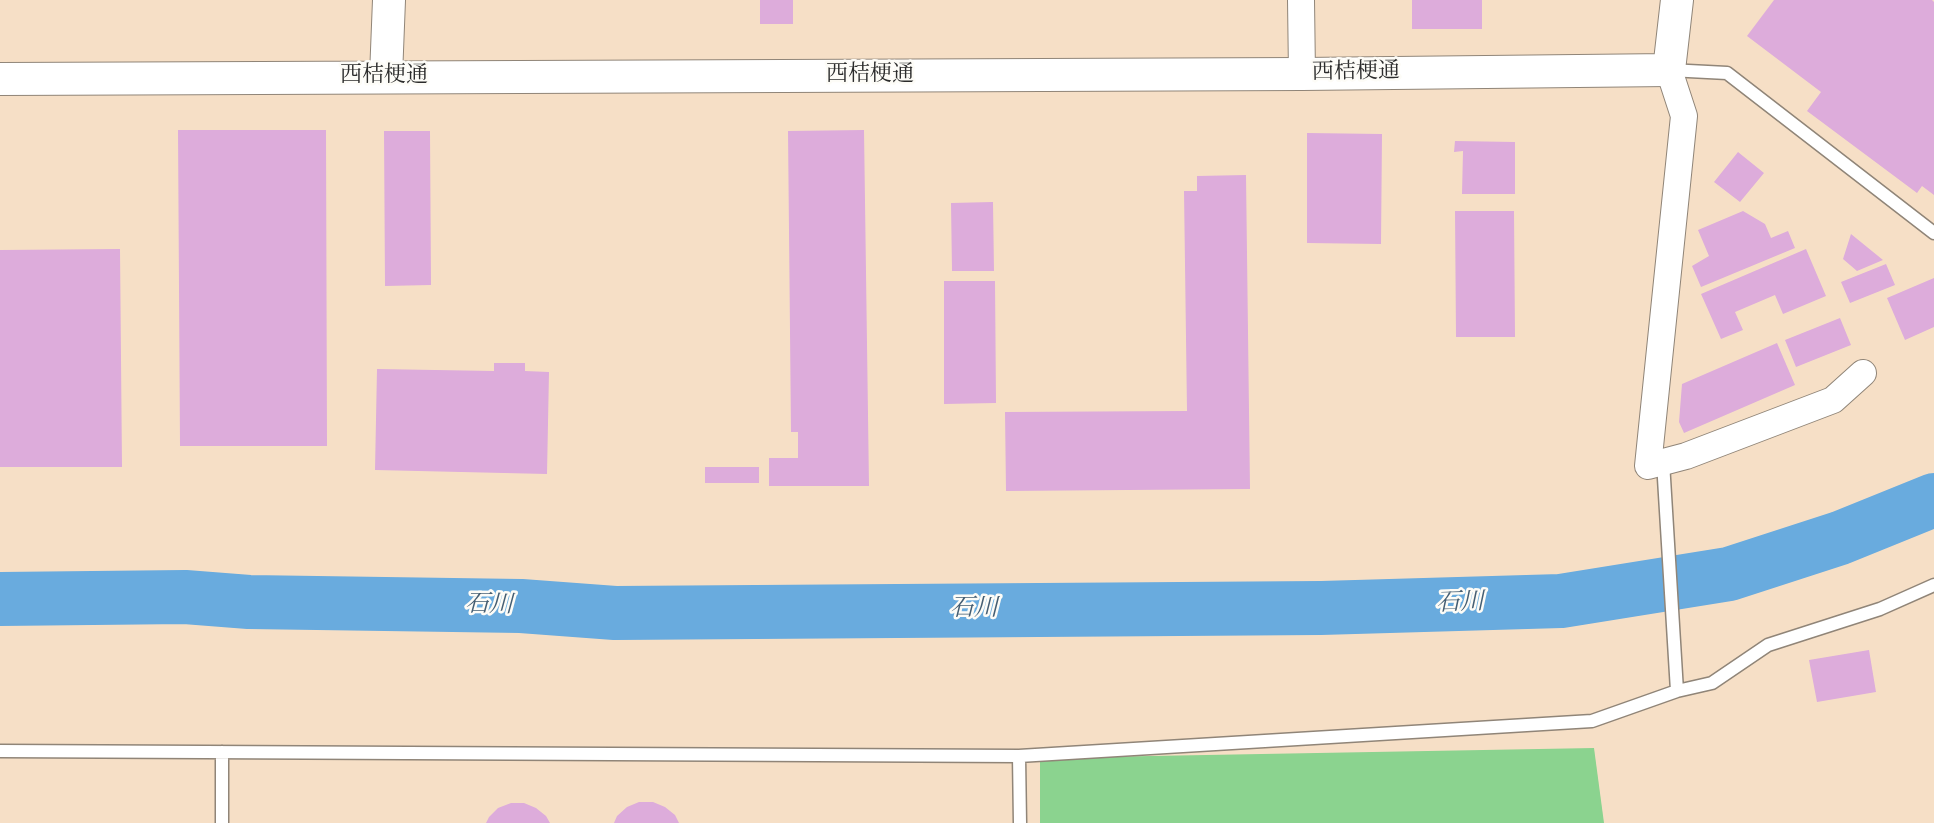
<!DOCTYPE html>
<html>
<head>
<meta charset="utf-8">
<style>
  body { margin:0 }
  canvas { display:block; background:#f6dfc6 }
</style>
</head>
<body>
<canvas width="1934" height="823"></canvas>
<script>
const ctx = document.querySelector('canvas').getContext('2d');
ctx.lineJoin = 'round';
function fill(path, color) {
  ctx.fillStyle = color;
  ctx.fill(path, 'evenodd');
}
function strokePath(path, color, width, dash) {
  ctx.strokeStyle = color;
  ctx.lineWidth = width;
  ctx.lineCap = dash ? 'butt' : 'round';
  ctx.setLineDash(dash || []);
  ctx.stroke(path);
}
function write(font, color, halo, rows, align = 'center') {
  ctx.font = font + ' "IM FELL Double Pica","Noto Serif JP",serif';
  ctx.lineWidth = 5;
  ctx.setLineDash([]);
  ctx.textBaseline = 'middle';
  ctx.strokeStyle = halo;
  ctx.fillStyle = color;
  for (const [text, x, y, turn = 0] of rows) {
    ctx.save();
    ctx.translate(x, y);
    ctx.rotate((+turn || 0) * Math.PI / 180);
    ctx.textAlign = isNaN(turn) ? turn : align;
    if (halo) ctx.strokeText(text, 0, 0);
    ctx.fillText(text, 0, 0);
    ctx.restore();
  }
}
fill(new Path2D(`
  M1594,748L1604,823H1040V758Z`), '#8bd38f');
strokePath(new Path2D(`
  M0,599L185,597L249,602L521,606L615,613L1321,608L1561,601L1729,574L1840,538L1934,500`), '#69abde', 54);
fill(new Path2D(`
  M760,0H793V24H760Z
  M1412,0H1482V29H1412Z
  M1774,0H1932L1934,2V195L1922,186L1917,193L1807,111L1821,92L1747,36Z
  M178,130H326L327,446H180Z
  M864,130L869,486H769V458H798V432H791L788,131Z
  M384,131H430L431,285L385,286Z
  M1307,133L1382,134L1381,244L1307,243Z
  M1455,141L1515,142V194H1462L1463,151L1454,152Z
  M1738,152L1764,173L1740,202L1714,182Z
  M1246,175L1250,489L1006,491L1005,412L1187,411L1184,191H1197V176Z
  M993,202L994,271H952L951,203Z
  M1455,211H1514L1515,337H1456Z
  M1743,211L1765,224L1771,238L1788,231L1795,248L1701,287L1692,266L1709,256L1698,230Z
  M1851,234L1883,260L1857,271L1843,259Z
  M120,249L122,467H0V250Z
  M1806,249L1826,296L1783,314L1775,295L1735,312L1743,330L1721,339L1701,294Z
  M1886,264L1895,285L1850,303L1841,282Z
  M1934,278V327L1905,340L1887,298Z
  M944,281H995L996,403L944,404Z
  M1840,318L1851,345L1796,367L1785,340Z
  M1777,343L1795,385L1684,433L1679,422L1682,384Z
  M494,363H525V371L549,372L547,474L375,470L377,369L494,371Z
  M705,467H759V483H705Z
  M1869,650L1876,692L1817,702L1809,660Z
  M639,802H653L665,807L675,815L679,823H614L617,816L627,807Z
  M511,803H524L536,808L546,816L550,823H486L489,817L498,808Z`), '#ddacdb');
const service = new Path2D(`
  M1669,70L1727,73L1934,233
  M1677,691L1712,683L1768,645L1880,609L1934,585
  M0,751L1019,756L1592,721L1677,691L1663,462
  M1019,756L1020,823
  M222,823V752`);
const minor = new Path2D(`
  M1301,0L1302,74
  M1669,70L1684,116L1648,466L1686,456L1833,400L1863,373`);
const tertiary = new Path2D(`
  M386,76L389,0
  M0,79L1302,74L1669,70L1677,0`);
strokePath(service, '#908578', 15);
strokePath(minor, '#908578', 28);
strokePath(tertiary, '#908578', 34);
strokePath(service, '#fff', 12);
strokePath(minor, '#fff', 26);
strokePath(tertiary, '#fff', 32);
write('22px', '#2b2b2b', '#fdfcf7', [
  ["西桔梗通",1356,73,-1],
  ["西桔梗通",870,75],
  ["西桔梗通",384,76]
]);
write('italic 24px', '#445e73', '#fdfcf7', [
  ["石川",1460,604,-2],
  ["石川",489,606,1],
  ["石川",974,610]
]);
</script>
</body>
</html>
